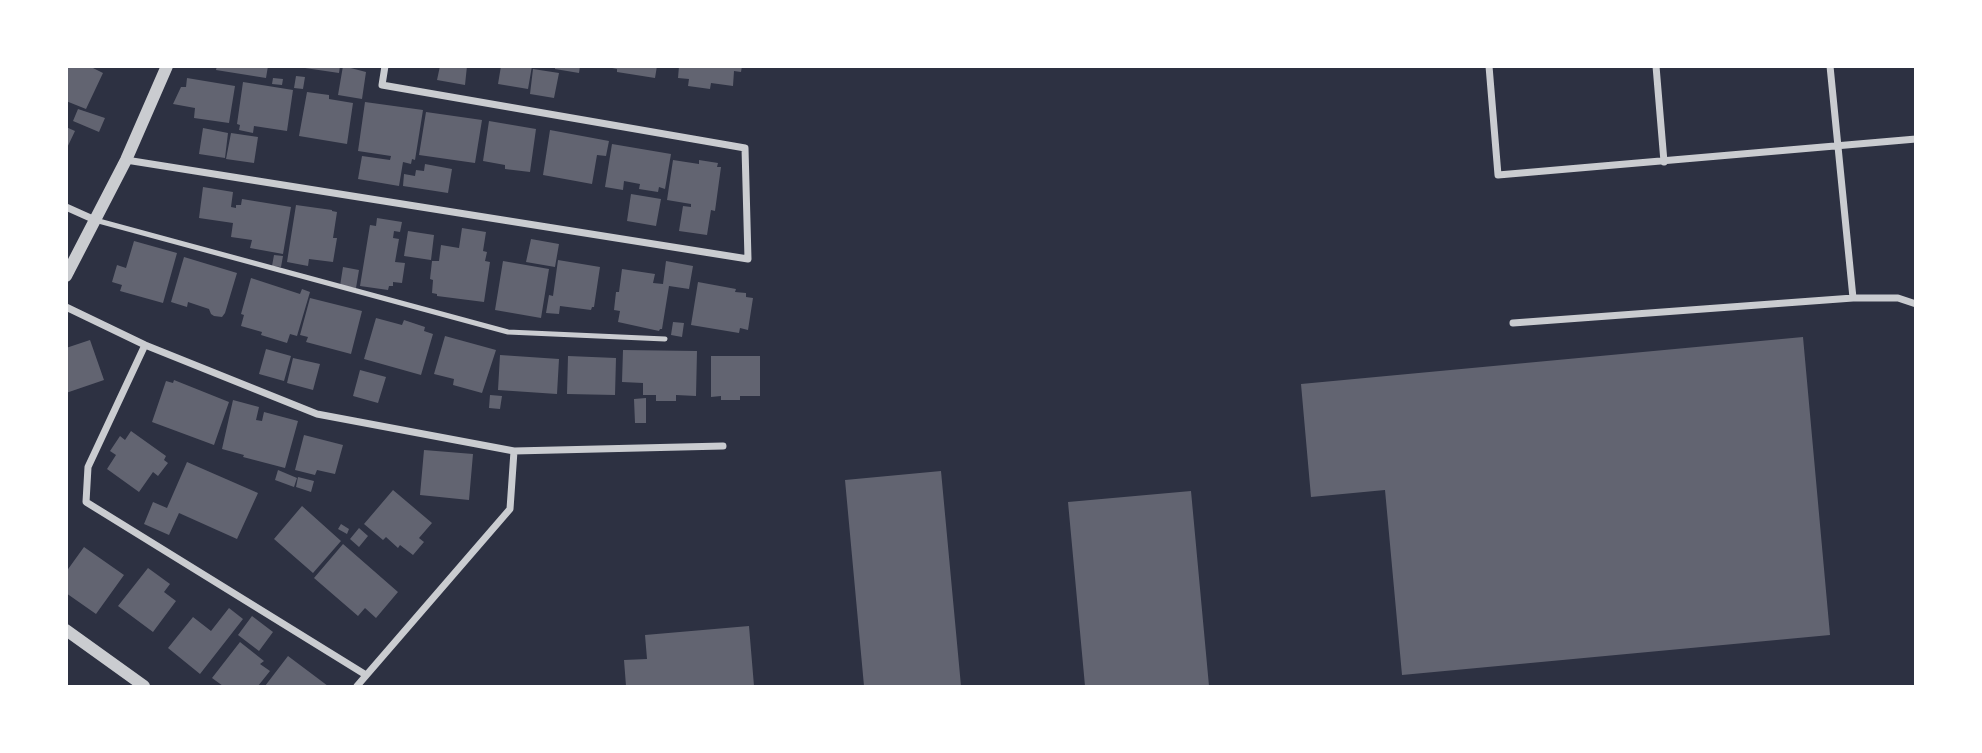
<!DOCTYPE html>
<html>
<head>
<meta charset="utf-8">
<style>
  body { margin:0 }
  #map { position:relative; width:1982px; height:753px; overflow:hidden; background:#2d3142; font-family:"PT Sans",sans-serif }
  canvas { display:block }
  .frame { position:absolute; inset:0; border:68px solid #fff; pointer-events:none }
</style>
</head>
<body>
<div id="map">
<canvas width="1982" height="753"></canvas>
<div class="frame"></div>
</div>
<script>
const ctx = document.querySelector('canvas').getContext('2d');
ctx.lineJoin = 'round';
function fill(path, color) {
  ctx.fillStyle = color;
  ctx.fill(path, 'evenodd');
}
function strokePath(path, color, width, dash) {
  ctx.strokeStyle = color;
  ctx.lineWidth = width;
  ctx.lineCap = dash ? 'butt' : 'round';
  ctx.setLineDash(dash || []);
  ctx.stroke(path);
}
fill(new Path2D(`
  M66,66H89L103,73L86,109L66,101Z
  M217,66H268L266,78L216,70Z
  M305,66H340L339,73L305,68Z
  M343,66L366,72L362,99L338,95Z
  M440,66H467L465,85L437,80Z
  M501,66H532L528,89L498,84Z
  M555,66H580L579,73L555,69Z
  M612,66H657L655,78L617,72V69L612,68Z
  M679,66H742L741,72L734,71L733,86L711,83L710,89L688,86L689,79L678,78Z
  M533,69L559,73L554,98L530,94Z
  M296,76L305,77L303,89L294,88Z
  M187,78L235,86L229,123L194,118L195,108L173,104L181,87H186Z
  M273,78L283,79L282,85L272,84Z
  M243,82L293,90L287,131L254,126L253,133L239,130L240,125L237,124Z
  M307,92L329,95V99L353,103L347,144L299,136Z
  M365,102L423,110L415,160L412,159L411,164L403,162L399,186L358,179L362,156L390,160L391,156L358,151Z
  M78,109L105,118L99,132L73,121Z
  M426,112L482,120L475,163L419,155Z
  M489,121L536,129L530,172L505,169V165L483,161Z
  M66,127L75,131L66,150Z
  M203,128L228,133L225,158L199,154Z
  M550,130L609,141L606,156L597,155L592,184L543,175Z
  M231,133L258,137L254,163L226,159Z
  M612,144L671,154L665,189L659,187L658,192L639,189L640,184L624,181L623,190L605,187Z
  M673,160L699,164V160L718,163L717,167H721L715,211L711,210L707,235L679,231L683,206L691,207V204L667,200Z
  M425,164L452,169L448,193L403,186L404,174L415,176L416,170L424,171Z
  M203,187L233,192L231,207L236,208V205H241L242,199L291,207L283,254L250,248L252,240L231,237L233,223L199,218Z
  M631,194L661,199L656,226L627,221Z
  M296,205L332,210V211L337,212L333,238H337L333,262L309,259L308,266L287,262Z
  M377,218L402,222L400,232L394,231L393,238L399,239L395,262L405,263L402,283L393,282V286H389L388,290L360,286L370,225L376,226Z
  M462,228L486,232L483,251L487,252L485,261L490,262L484,302L437,296V294L432,293L433,280L430,279L432,261H439L441,245L459,248Z
  M408,231L434,235L431,260L404,256Z
  M531,239L559,244L555,267L526,262Z
  M134,241L177,253L163,303L120,291L122,285L112,282L117,265L126,268Z
  M274,255L283,256L281,267L272,266Z
  M184,257L237,273L225,313L222,317L214,316L211,314L209,309L188,302L187,307L171,302Z
  M558,260L600,267L594,307H592L591,310L560,306L559,314L546,313L549,295L553,296Z
  M503,261L549,269L541,318L495,310Z
  M666,261L693,266L689,289L669,286L662,329H660L659,331L618,322L620,311L614,310L616,292H619L622,269L655,274L653,283L663,284Z
  M343,267L359,270L356,288L340,286Z
  M251,278L300,294L302,289L310,292L297,336L290,334L287,343L261,335L262,332L241,326L244,315L241,314Z
  M698,282L736,289L735,292L746,293V297L753,298L748,330L740,328L739,333L691,325Z
  M310,298L362,311L351,354L306,342L308,337L300,335Z
  M376,318L402,325L404,320L425,327L424,331L433,334L421,375L364,359Z
  M673,322L684,323L682,337L671,335Z
  M445,336L496,350L482,393L453,385L454,379L434,374Z
  M1803,337L1830,635L1402,675L1385,490L1311,497L1301,384Z
  M90,340L104,380L66,393V348Z
  M266,349L291,356L284,381L259,374Z
  M623,350L697,351L696,396L676,395V401H656V395H643V383L622,382Z
  M500,355L559,359L557,394L498,390Z
  M568,356L616,358L615,395L567,394Z
  M711,356H760V396H740V400H721V396L711,397Z
  M293,358L320,364L313,390L287,383Z
  M360,370L386,377L378,403L353,396Z
  M174,380L229,402L214,445L152,422L166,381L173,383Z
  M490,395L502,396L500,409L489,408Z
  M646,398V423H635L634,399Z
  M233,400L259,407L256,420L262,421L264,412L298,421L285,468L243,457L244,455L222,449Z
  M131,431L166,456L164,460L168,463L158,476L153,472L139,492L107,469L116,455L110,451L120,436L125,440Z
  M304,435L343,445L335,474L317,470L315,475L295,470Z
  M424,450L473,454L469,500L420,495Z
  M187,462L258,493L237,539L179,513L169,535L144,524L153,502L167,508Z
  M278,470L297,478L294,487L275,480Z
  M941,471L961,686H864L845,480Z
  M298,477L314,481L311,492L296,487Z
  M393,490L432,523L419,538L424,542L413,555L400,545L398,548L386,537L383,540L364,524Z
  M1191,491L1209,686H1085L1068,502Z
  M302,506L341,541L313,573L274,539Z
  M341,524L349,529L347,534L338,529Z
  M359,528L368,536L359,547L350,539Z
  M343,544L398,592L376,618L365,608L358,616L314,578Z
  M84,547L124,575L96,614L66,593V572Z
  M148,568L170,584L164,592L176,601L153,632L118,606Z
  M229,608L243,619L200,674L168,648L193,617L211,631Z
  M252,616L273,632L259,651L238,635Z
  M749,626L754,686H626L624,660L647,659L645,635Z
  M240,642L264,661L260,664L270,671L258,686H223L212,678Z
  M288,656L328,686H265Z`), '#626471');
strokePath(new Path2D(`
  M95,220L508,332L665,339`), '#caccd0', 5);
strokePath(new Path2D(`
  M1489,66L1498,175L1916,139
  M1656,66L1664,162
  M1830,66L1853,298
  M126,160L748,259L745,148L382,85L385,66
  M66,207L95,220
  M66,307L145,345L317,414L514,451L723,446
  M1513,323L1853,298H1898L1916,304
  M145,345L88,467L86,502L366,675
  M357,686L510,509L514,451`), '#caccd0', 7);
strokePath(new Path2D(`
  M66,276L126,160L167,66
  M66,630L144,686`), '#caccd0', 12);
</script>
</body>
</html>
